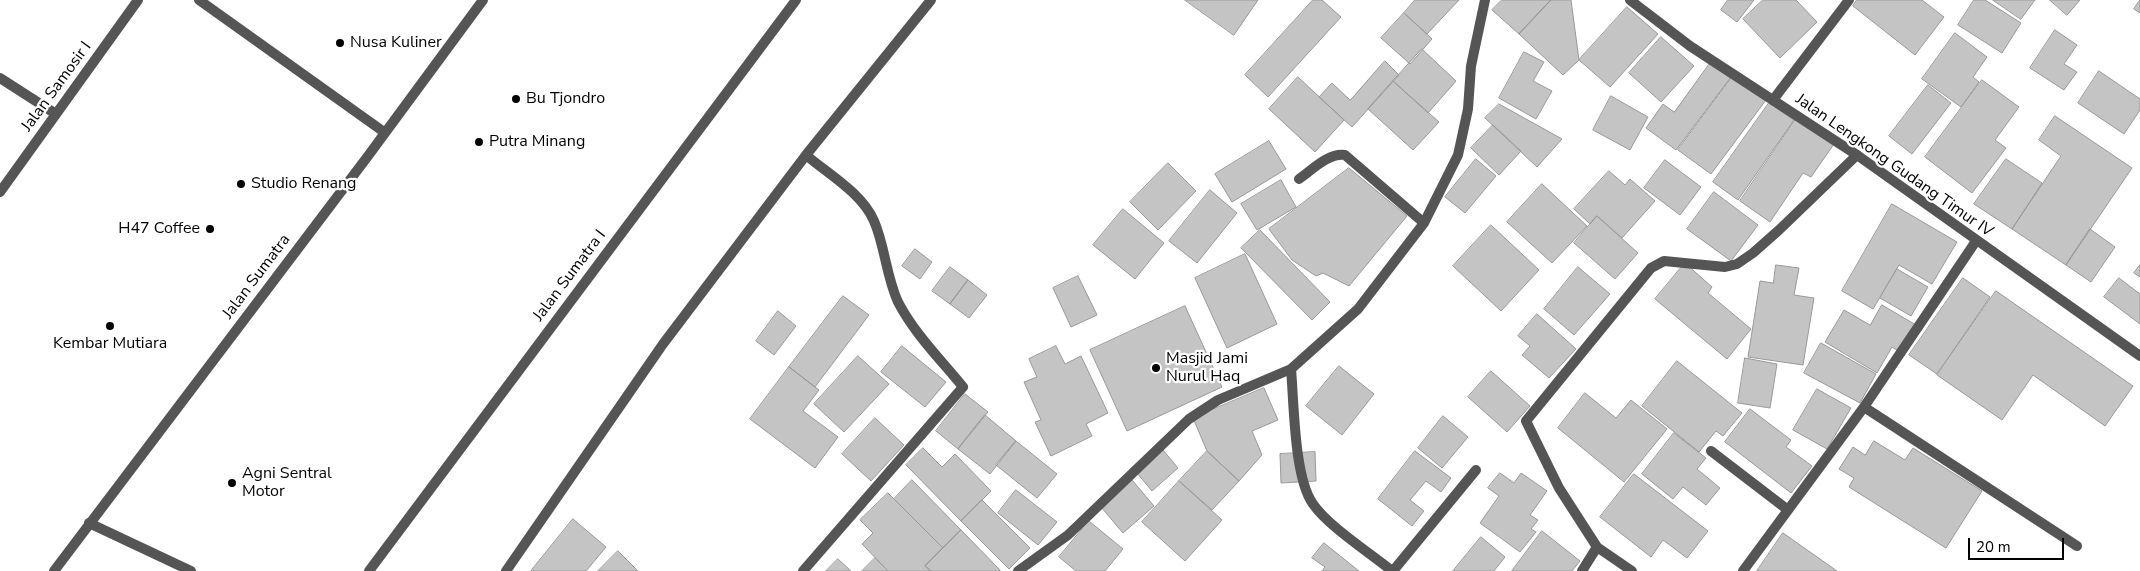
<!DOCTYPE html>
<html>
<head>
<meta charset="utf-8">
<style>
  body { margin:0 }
  #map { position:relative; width:2140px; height:571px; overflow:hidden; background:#fff; font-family:"Nunito Sans",sans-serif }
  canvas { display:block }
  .scale { position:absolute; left:1968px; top:538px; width:96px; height:22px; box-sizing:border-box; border:2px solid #000; border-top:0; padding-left:6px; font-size:15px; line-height:18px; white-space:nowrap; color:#000; -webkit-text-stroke:4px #fff; paint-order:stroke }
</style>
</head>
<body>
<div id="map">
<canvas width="2140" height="571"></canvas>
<div class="scale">20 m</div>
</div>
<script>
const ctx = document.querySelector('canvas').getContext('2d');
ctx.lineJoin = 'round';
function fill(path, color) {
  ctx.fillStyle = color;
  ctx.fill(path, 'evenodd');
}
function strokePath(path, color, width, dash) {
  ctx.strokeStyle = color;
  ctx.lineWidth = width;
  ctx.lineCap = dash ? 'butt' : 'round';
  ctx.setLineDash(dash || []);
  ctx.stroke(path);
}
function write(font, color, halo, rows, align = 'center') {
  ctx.font = font + ' "Nunito Sans",sans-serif';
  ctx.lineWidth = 4.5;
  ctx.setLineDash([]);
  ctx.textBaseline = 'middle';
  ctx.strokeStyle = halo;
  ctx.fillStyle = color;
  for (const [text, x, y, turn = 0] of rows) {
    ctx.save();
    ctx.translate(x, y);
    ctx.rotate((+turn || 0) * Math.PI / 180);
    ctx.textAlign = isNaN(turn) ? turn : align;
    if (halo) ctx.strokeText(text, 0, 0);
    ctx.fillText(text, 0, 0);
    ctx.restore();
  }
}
const building = new Path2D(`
  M1185,0H1258L1234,35Z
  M1313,0H1322L1341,17L1268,97L1245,75Z
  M1415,0H1459L1427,34L1404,13Z
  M1502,0H1551L1519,34L1492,10Z
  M1551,0H1571L1579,60L1563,75L1519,34Z
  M1728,0H1754L1737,22L1721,10Z
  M1763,0H1796L1817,22L1780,58L1743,19Z
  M1857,0H1922L1944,17L1915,55L1853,6Z
  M1974,0H1985L2021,23L2002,53L1958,25Z
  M1993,0H2035L2021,19Z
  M2050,0H2080L2067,15Z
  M2140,0V13L2134,9Z
  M1627,7L1658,34L1610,87L1579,60Z
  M1404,13L1432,39L1410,64L1381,38Z
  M2055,30L2077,45L2064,64L2077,72L2064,90L2030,68Z
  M1955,33L1987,57L1973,77L1979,82L1961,107L1922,79Z
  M1661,37L1694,66L1661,102L1629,73Z
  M1422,49L1456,81L1428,113L1393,81Z
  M1524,52L1544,62L1533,81L1552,91L1536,119L1499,98Z
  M1385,61L1399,75L1352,127L1319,97L1332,83L1350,100Z
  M1711,62L1731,77L1676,150L1646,128L1663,104L1674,112Z
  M2099,71L2140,99V110L2124,134L2078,103Z
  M1733,76L1766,100L1711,174L1678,150Z
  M1298,77L1344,120L1315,152L1269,109Z
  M1982,80L2019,107L1995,140L2006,148L1972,193L1925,157Z
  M1393,81L1439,122L1413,150L1368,109Z
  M1928,85L1951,103L1912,154L1889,136Z
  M1611,96L1648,117L1630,150L1593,130Z
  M1769,103L1794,120L1738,200L1713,182Z
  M1499,104L1562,139L1537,167L1485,118Z
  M2055,116L2132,168L2066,265L2012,229L2061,156L2039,140Z
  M1796,119L1834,144L1811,177L1803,173L1770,222L1740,201Z
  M1493,125L1521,151L1499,175L1471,148Z
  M1269,141L1286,169L1232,202L1215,174Z
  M1476,159L1496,176L1465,213L1445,197Z
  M2006,159L2042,183L2012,229L1974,204Z
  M1665,160L1701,187L1680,215L1644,188Z
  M1168,163L1196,191L1158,230L1130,202Z
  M1349,168L1407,216L1349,286L1323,273L1316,276L1292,260L1269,229Z
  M1609,171L1625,185L1630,179L1655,201L1622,238L1597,216L1590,224L1574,209Z
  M1281,180L1296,207L1257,230L1241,204Z
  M1542,184L1587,226L1552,263L1507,222Z
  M1210,190L1237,213L1197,263L1169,241Z
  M1714,192L1758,225L1731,261L1687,229Z
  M1892,204L1957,242L1932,284L1899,265L1873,309L1842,291Z
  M1123,209L1164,243L1135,279L1093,245Z
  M1597,216L1638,253L1615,279L1574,243Z
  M1491,225L1539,270L1501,311L1453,266Z
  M2090,229L2115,247L2091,282L2066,265Z
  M1260,230L1330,302L1312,320L1241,248Z
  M915,249L932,262L920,279L902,266Z
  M1245,254L1277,324L1227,348L1195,278Z
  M1685,263L1712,287L1708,293L1751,329L1727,359L1655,299Z
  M1776,265L1799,268L1794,295L1814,298L1803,365L1748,357L1760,281L1773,283Z
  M2140,265V277L2134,273Z
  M950,267L968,280L950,304L932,291Z
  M1578,267L1610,294L1574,335L1544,309Z
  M1897,269L1928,287L1911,316L1880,298Z
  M1078,276L1097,315L1071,327L1053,288Z
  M1963,278L1990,297L1937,374L1909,355Z
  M2119,278L2140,294V324L2104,297Z
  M968,280L987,295L969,318L950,304Z
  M1996,291L2133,386L2105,426L2033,375L2002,420L1937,375Z
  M843,296L869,315L815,387L789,367Z
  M1882,305L1916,325L1900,352L1892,347L1877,373L1825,342L1844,310L1870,325Z
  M1185,306L1222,387L1127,431L1090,350Z
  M778,311L796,326L774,355L756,341Z
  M1537,314L1576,349L1549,378L1522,355L1530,346L1518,336Z
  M1821,343L1876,374L1860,403L1804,373Z
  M902,346L946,382L925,407L881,372Z
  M1056,346L1065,364L1081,356L1108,413L1086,424L1092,436L1051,456L1035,422L1041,420L1024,382L1037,377L1029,359Z
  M858,356L889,384L844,432L814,404Z
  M1745,358L1777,364L1770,408L1738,403Z
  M1677,361L1742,413L1723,436L1716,431L1699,452L1642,406Z
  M1339,366L1374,394L1342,435L1306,406Z
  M789,367L819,390L803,411L838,437L815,468L750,419Z
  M1491,371L1530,406L1507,432L1468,397Z
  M1264,388L1278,420L1252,431L1262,455L1239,481L1207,451L1193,418Z
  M1817,389L1851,408L1827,449L1793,430Z
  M1585,393L1616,418L1631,400L1667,429L1624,482L1558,428Z
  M965,394L988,412L958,449L936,431Z
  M1750,409L1791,440L1786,447L1812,466L1791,493L1725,442Z
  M985,415L1016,441L990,474L958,449Z
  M1443,416L1468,437L1442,468L1418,448Z
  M875,418L904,445L871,481L842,454Z
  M1674,433L1706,458L1697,469L1720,488L1706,505L1683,487L1673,499L1642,474Z
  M1016,441L1057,474L1037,498L996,465Z
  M1874,441L1905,460L1913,448L1982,491L1946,548L1849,487L1854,478L1839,469L1853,447L1865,455Z
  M923,448L942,467L955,454L991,491L961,521L906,465Z
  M1163,450L1178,468L1152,491L1137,473Z
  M1207,451L1239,481L1212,510L1179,481Z
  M1415,451L1451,478L1441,492L1426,481L1410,500L1424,511L1412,526L1378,499Z
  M1315,452L1316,481L1281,483L1280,454Z
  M1500,473L1514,483L1521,473L1547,491L1530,515L1538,520L1531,529L1536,532L1520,552L1480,523L1499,496L1488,488Z
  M1634,474L1708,531L1687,558L1663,540L1651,557L1600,517Z
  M912,480L961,530L943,548L894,499Z
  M1132,480L1154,506L1123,533L1101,507Z
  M1179,481L1222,520L1185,561L1142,522Z
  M1016,490L1057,522L1038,545L998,513Z
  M888,493L943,548L925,566L931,571H888L862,544L873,533L860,520Z
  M982,500L1030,548L1009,569L961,521Z
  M573,519L606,547L586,571H531Z
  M1089,521L1123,549L1105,571H1076L1059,557Z
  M961,530L1000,570V571H931L925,566Z
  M1542,531L1580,561L1572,571H1512Z
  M1783,533L1837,571H1757Z
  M1481,537L1505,557L1494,571H1453Z
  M1324,543L1359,571H1322L1325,567L1312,558Z
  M618,551L638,571H598Z
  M875,558L888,571H862Z
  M838,559L851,571H826Z`);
fill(building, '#c4c4c4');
strokePath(building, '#999', 1);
strokePath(new Path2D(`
  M199,0L384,132
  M0,78L56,114
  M1773,100L1849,0
  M1299,179C1312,170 1328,153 1345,155L1424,223
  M0,192L138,0
  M1291,369C1294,402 1294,478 1313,504C1328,526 1370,553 1392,571
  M1864,407L2077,546
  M1711,451L1788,510
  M89,523L191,571
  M369,571L796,0
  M506,571L663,344L806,155L931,0
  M803,571L963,387C941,360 914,333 898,302C886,276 885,246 874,221C862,193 828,174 806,155
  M1018,571L1068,535L1189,419L1218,400L1291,369L1358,309L1424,223L1458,155L1468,109L1471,66L1485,0
  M1393,571L1476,470
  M1582,571L1597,547
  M1632,571L1597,547L1559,488L1526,421L1651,268L1664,261L1725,267L1737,264L1753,253L1779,230L1857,155
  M1743,571L1864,407L1976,241`), '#555', 10);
strokePath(new Path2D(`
  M1630,0L1690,46L1857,155L2140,356
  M54,571L368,156L483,0`), '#555', 10);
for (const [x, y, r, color] of [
  [340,43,5,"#000"],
  [516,99,5,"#000"],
  [479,142,5,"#000"],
  [241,184,5,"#000"],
  [210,229,5,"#000"],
  [110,326,5,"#000"],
  [1156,368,5,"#000"],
  [232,483,5,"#000"]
]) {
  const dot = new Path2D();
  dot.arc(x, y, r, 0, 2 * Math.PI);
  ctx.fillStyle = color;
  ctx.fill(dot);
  strokePath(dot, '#fff', 2);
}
write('16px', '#000', '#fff', [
  ["Nusa Kuliner",350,43],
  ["Bu Tjondro",526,99],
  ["Putra Minang",489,142],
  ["Studio Renang",251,184],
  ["H47 Coffee",200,229,"right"],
  ["Kembar Mutiara",110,344,"center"],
  ["Masjid Jami",1166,359],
  ["Nurul Haq",1166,377],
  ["Agni Sentral",242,474],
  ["Motor",242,492]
], 'left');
write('16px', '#000', '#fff', [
  ["Jalan Samosir I",57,87,-54],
  ["Jalan Lengkong Gudang Timur IV",1894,166,35],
  ["Jalan Sumatra I",570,276,-53],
  ["Jalan Sumatra",257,277,-53]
]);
</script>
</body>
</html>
